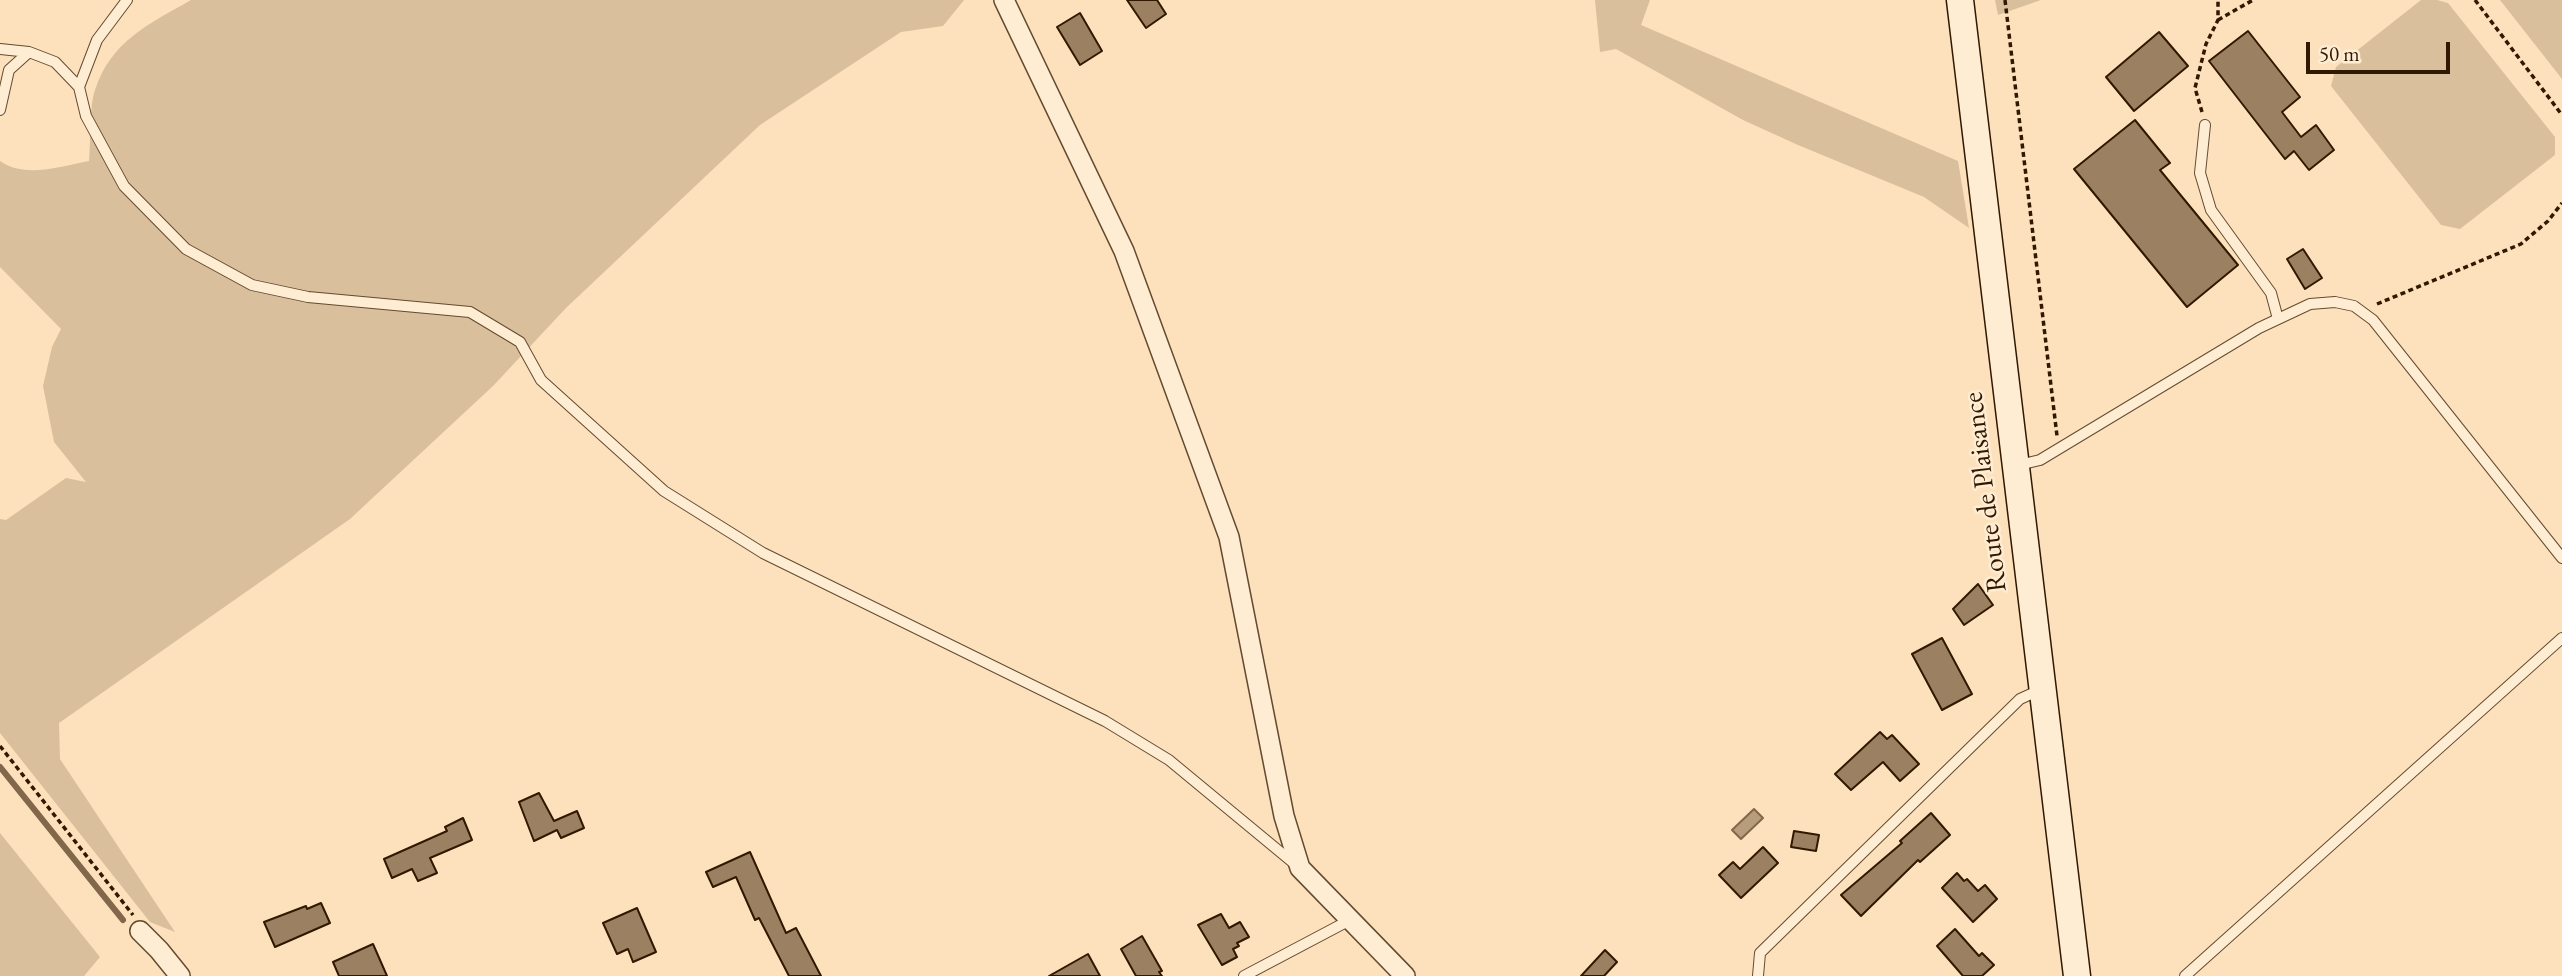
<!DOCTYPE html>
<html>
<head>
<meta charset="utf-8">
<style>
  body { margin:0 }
  #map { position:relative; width:2562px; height:976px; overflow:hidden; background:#fde1bc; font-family:"EB Garamond",serif }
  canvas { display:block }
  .scale { position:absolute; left:2306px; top:42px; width:144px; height:32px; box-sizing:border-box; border:4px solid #311900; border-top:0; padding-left:9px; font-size:21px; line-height:24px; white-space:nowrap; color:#311900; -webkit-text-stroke:5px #feecd3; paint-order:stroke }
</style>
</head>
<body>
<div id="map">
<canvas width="2562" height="976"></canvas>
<div class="scale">50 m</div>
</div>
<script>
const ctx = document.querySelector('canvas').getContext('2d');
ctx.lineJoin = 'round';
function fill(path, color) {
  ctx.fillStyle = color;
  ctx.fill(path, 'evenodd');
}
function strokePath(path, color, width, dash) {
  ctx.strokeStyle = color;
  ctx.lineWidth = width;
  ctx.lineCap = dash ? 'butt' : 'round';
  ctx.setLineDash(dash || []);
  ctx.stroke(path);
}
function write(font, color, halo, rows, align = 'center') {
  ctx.font = font + ' "EB Garamond",serif';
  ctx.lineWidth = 5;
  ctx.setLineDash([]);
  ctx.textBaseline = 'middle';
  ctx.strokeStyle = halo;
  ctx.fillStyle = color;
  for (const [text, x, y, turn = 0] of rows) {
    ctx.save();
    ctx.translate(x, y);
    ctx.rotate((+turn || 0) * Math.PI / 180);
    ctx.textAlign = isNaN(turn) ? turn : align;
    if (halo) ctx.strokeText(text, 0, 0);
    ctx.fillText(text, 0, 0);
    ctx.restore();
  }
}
fill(new Path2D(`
  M191,0H964L943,26L901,32L760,125L566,308L493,386L350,519L59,723L60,759L175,932L150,922L0,733V519L6,520L66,478L86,482L54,442L43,386L52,347L61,329L0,267V161C25,179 62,166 89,161C91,142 89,107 95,90C111,41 149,24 191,0Z
  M1595,0H1650L1641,25L1958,161L1969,228L1924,197L1798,145L1743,120L1616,49L1600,52Z
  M1995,0H2041L1998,15Z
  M2421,0H2437L2448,3L2555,137V155L2460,229L2441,225L2331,86L2336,67Z
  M2500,0H2562V79Z
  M0,833L100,957L84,976H0Z`), '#dabf9c');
const water = new Path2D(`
  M1754,809L1763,818L1741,839L1732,830Z`);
fill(water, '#b89d7c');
strokePath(water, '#82684a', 2);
strokePath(new Path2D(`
  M0,767L123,920`), '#82684a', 6);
const building = new Path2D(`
  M1127,0H1157L1166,14L1146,28Z
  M1080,13L1102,51L1080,65L1057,27Z
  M2248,31L2300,97L2282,112L2301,137L2316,125L2334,150L2309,170L2294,151L2285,159L2209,61Z
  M2159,32L2188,66L2134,111L2106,77Z
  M2135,120L2170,163L2160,170L2238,265L2187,307L2074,169Z
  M2303,249L2322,278L2305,289L2287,259Z
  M1978,584L1993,605L1964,625L1953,609Z
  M1942,638L1972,694L1942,710L1912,654Z
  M1880,732L1887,739L1892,735L1919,764L1900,781L1883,762L1851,790L1835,774Z
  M539,793L554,821L577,811L584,828L561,838L557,830L534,841L519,802Z
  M1931,813L1950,835L1920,862L1918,860L1861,916L1841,895L1902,843L1900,841Z
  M463,818L472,840L430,858L437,873L418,881L412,869L392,878L384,859L447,831L445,827Z
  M1794,831L1819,835L1816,851L1791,847Z
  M1763,847L1778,863L1741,898L1719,875L1733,862L1740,869Z
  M750,852L786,933L796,928L821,976H789L759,918L755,920L736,877L713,887L706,872Z
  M1957,873L1964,881L1967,879L1978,891L1985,885L1997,899L1973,922L1942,888Z
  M321,903L330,923L275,947L264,922L306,906L307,909Z
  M637,908L656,952L633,962L628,949L617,954L603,923Z
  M1221,914L1229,928L1240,922L1249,937L1237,943L1239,946L1233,949L1237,957L1222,965L1198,925Z
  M1955,929L1979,956L1982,953L1994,965L1982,976H1963L1937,946Z
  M1142,936L1162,971L1159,972L1162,976H1136L1121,949Z
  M373,944L387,976H339L333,962Z
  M1605,950L1617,962L1604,976H1581Z
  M1088,954L1100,976H1049Z`);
fill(building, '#9b8162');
strokePath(building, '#311900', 2);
const service = new Path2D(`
  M0,49L29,52
  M79,87L86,116L124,186L186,249L252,285L308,297L470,312L520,342L541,380L664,491L763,553L1105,721L1169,760L1296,865
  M0,110L9,70L29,52L55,62L79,87L97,40L127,0
  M2205,125L2200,173L2211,210L2271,293L2278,319
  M2019,465L2040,460L2259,328L2310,304L2335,302L2354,306L2373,320L2562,558
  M1244,976L1350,920
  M1758,976L1760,953L2020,699L2042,689
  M2185,976L2562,638`);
const minor = new Path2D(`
  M1004,0L1124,251L1229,537L1284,816L1300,868L1405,976
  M140,931L159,950L180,976`);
const secondary = new Path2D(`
  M1960,0L2077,976`);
strokePath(service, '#644b2f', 12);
strokePath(minor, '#644b2f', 22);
strokePath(secondary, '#311900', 29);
strokePath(new Path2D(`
  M2005,0L2057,436
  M2475,0L2562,115
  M2218,20L2253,0
  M2202,112L2195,88L2206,44L2218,20V0
  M2377,304L2521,244L2548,221L2562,203
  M0,746L133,915`), '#311900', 3.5, [5, 3.5]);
strokePath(service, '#feecd3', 10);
strokePath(minor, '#feecd3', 19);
strokePath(secondary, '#feecd3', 26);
write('28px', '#311900', '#feecd3', [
  ["Route de Plaisance",1986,492,-97]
]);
</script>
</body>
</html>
